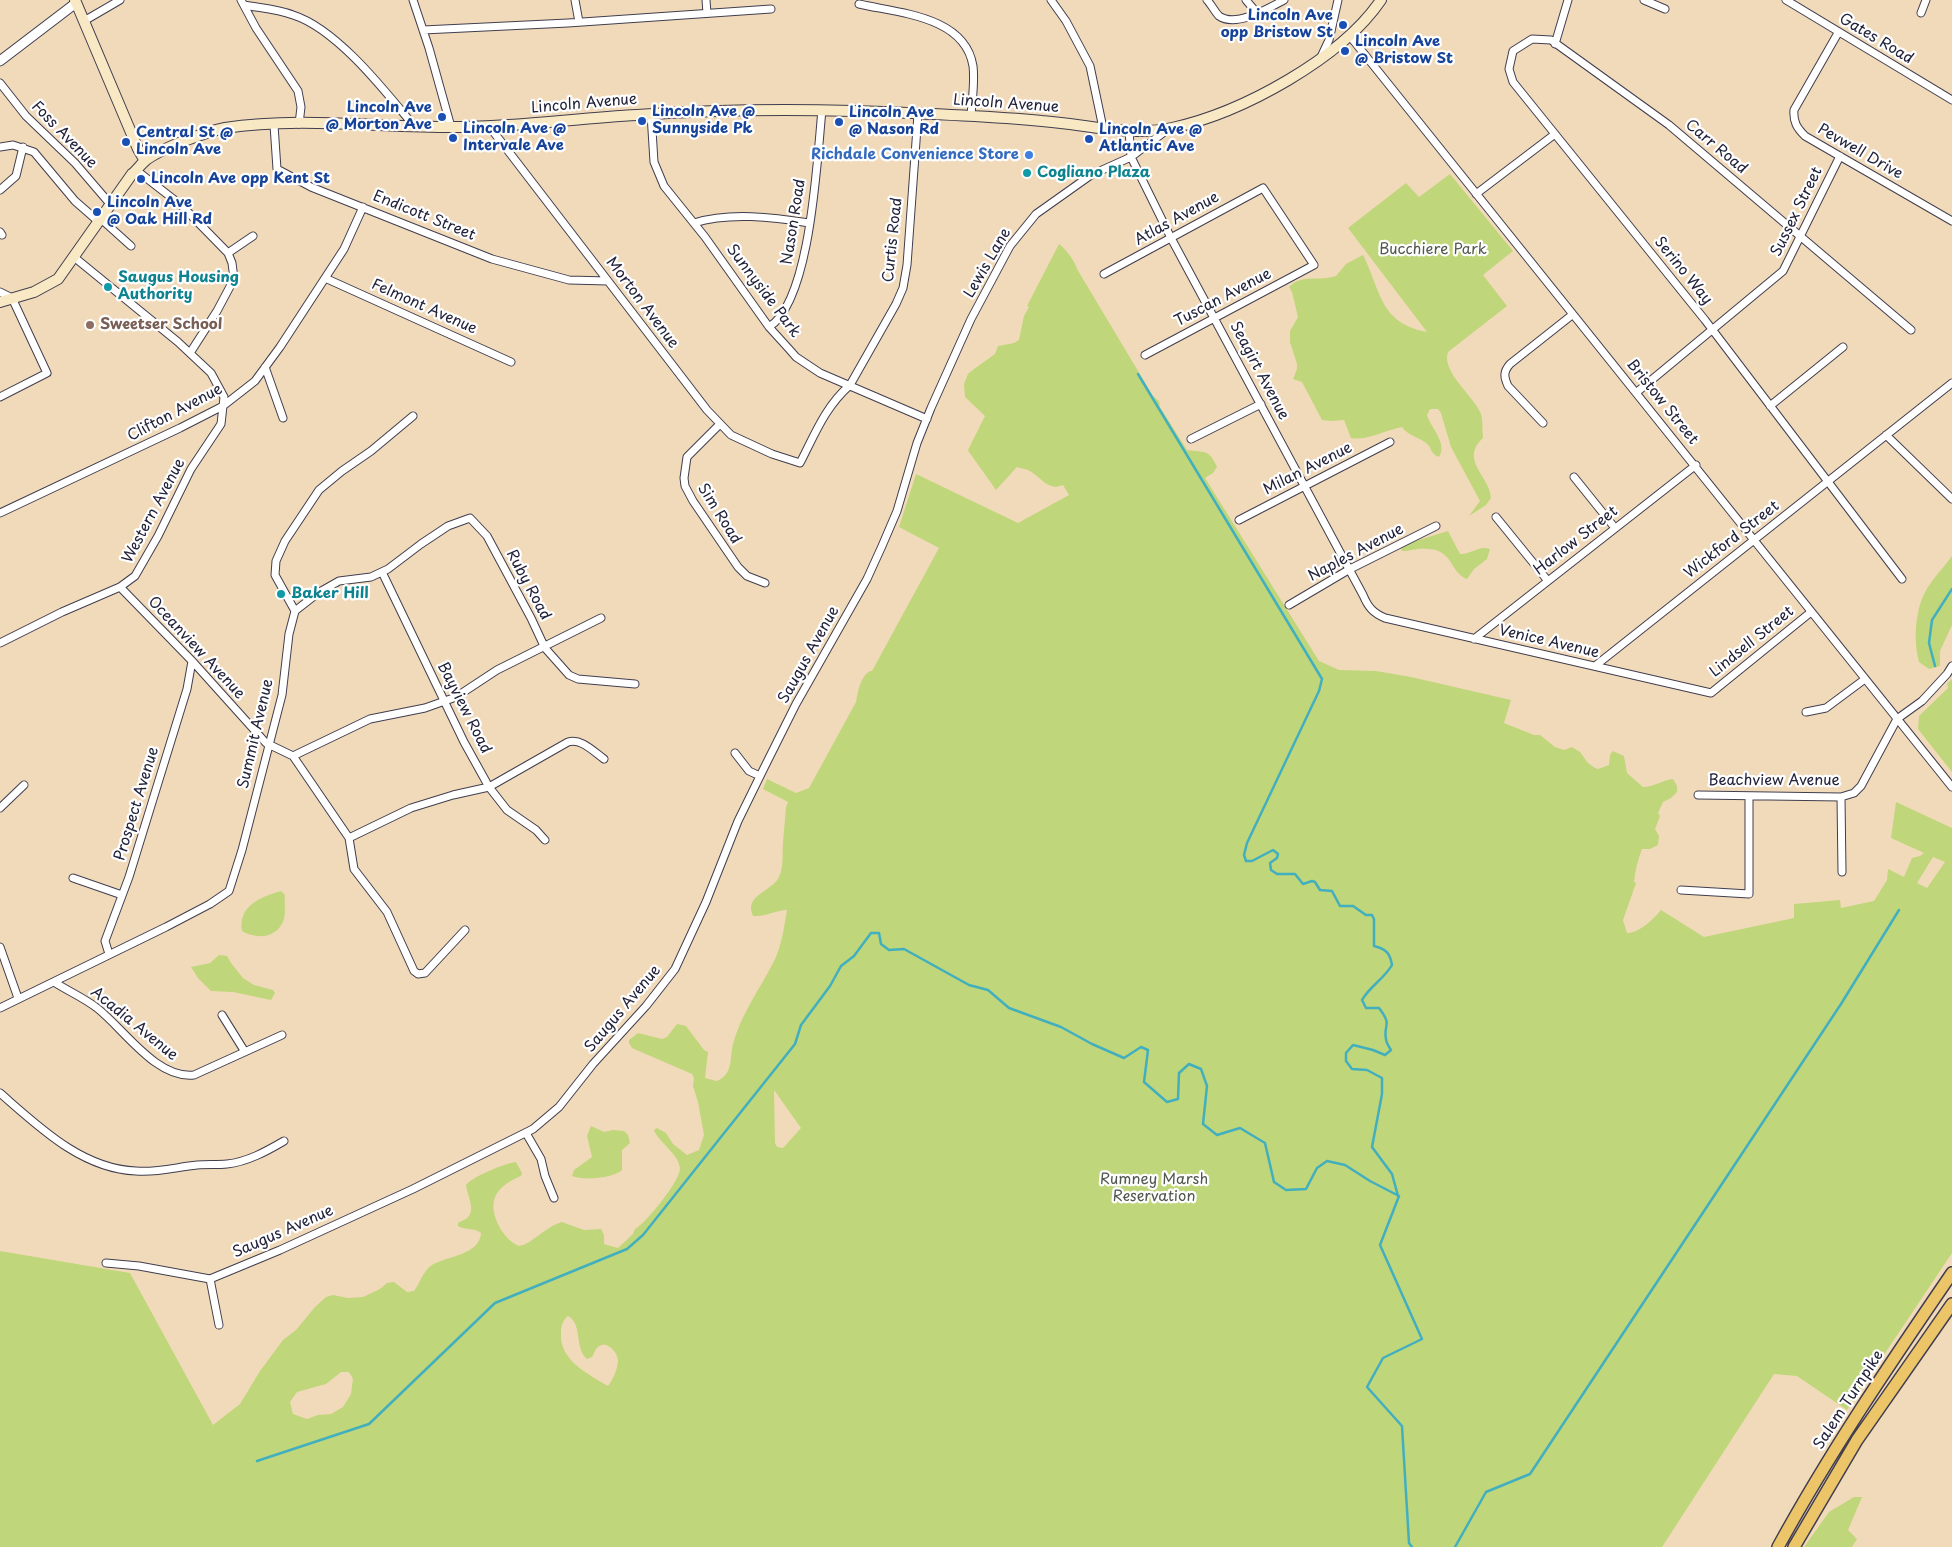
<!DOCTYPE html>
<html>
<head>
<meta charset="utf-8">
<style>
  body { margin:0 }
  canvas { display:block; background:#f1daba }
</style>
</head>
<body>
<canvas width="1952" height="1547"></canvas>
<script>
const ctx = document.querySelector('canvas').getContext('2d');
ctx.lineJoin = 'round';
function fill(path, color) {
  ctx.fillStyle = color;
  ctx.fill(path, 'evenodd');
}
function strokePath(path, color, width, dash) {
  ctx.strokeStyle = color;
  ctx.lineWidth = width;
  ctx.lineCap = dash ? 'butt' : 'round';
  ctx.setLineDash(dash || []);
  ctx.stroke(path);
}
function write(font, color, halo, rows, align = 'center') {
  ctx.font = font + ' "Playpen Sans",sans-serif';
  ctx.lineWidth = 4.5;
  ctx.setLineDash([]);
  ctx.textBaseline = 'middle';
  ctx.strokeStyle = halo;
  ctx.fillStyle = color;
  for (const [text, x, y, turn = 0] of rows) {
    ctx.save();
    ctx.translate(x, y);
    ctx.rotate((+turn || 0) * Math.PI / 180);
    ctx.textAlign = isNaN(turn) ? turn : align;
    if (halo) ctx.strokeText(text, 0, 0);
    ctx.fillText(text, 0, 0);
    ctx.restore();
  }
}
fill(new Path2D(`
  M1450,174L1513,251L1483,275L1507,306L1448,352C1441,372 1474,396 1481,414C1483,422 1482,430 1483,438C1459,460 1490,476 1491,498L1486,505L1469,516L1480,501L1451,447L1441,413L1438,409H1430L1427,415C1431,428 1448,444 1439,457C1430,454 1432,447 1426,443C1418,437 1407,435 1402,427C1385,430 1368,441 1351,438L1344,420L1331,421L1322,420L1302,382L1293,379L1297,369V364L1290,342V331L1298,317L1292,292L1289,287C1303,273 1318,282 1336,276L1346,264L1363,255C1381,290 1379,323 1427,332L1348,228L1406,183L1419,197Z
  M1059,244C1066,249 1075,261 1077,269L1153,396L1159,401L1160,407L1187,450C1204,453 1209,448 1217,467L1213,473L1205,478L1319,661L1339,670L1376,671L1411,677L1511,700L1504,723L1534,735H1540L1555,747L1564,750L1572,747L1580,752L1588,763L1595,768L1598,769L1609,765L1610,755L1613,751L1624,756L1627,773L1643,787C1654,787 1662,780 1673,779L1677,786V792L1671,798L1663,802L1658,813L1660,816L1655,829L1659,836L1658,845L1650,849H1642C1638,860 1635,870 1634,882L1636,883L1623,920L1627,933C1638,934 1655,918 1661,910L1704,937L1794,918V904L1840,900L1841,908L1874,901L1887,880L1888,869L1904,877L1912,858L1920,856L1924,853L1891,838L1896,802L1952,828V1253L1847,1410L1797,1376L1774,1374L1662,1547H0V1251L130,1273L213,1425L240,1404L260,1371L283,1340L296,1330L315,1307L326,1297L333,1295L348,1298L363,1297L380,1289L387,1283L394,1282L407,1292L414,1291C420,1283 423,1271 432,1265C447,1256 480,1255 481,1233C474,1227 466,1231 458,1226V1223C461,1221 464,1220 466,1219C477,1211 467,1195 466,1185C472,1177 505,1163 516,1162L522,1173L521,1176C511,1180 501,1186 496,1195C487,1211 503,1240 519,1246C531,1245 546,1226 562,1222L584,1230L601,1229L604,1235V1244L618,1248L633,1234L635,1229C646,1223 681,1180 680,1168C678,1153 659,1143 654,1130L657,1128L666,1133L673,1144L687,1155L699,1150L704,1135L698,1102L693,1086L694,1078L692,1074L632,1048L629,1043V1040L638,1033L662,1039L667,1037L677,1024L686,1026L704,1050L708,1052L705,1078L717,1081C732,1074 730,1062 732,1049C739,1016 761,988 775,959C782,944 784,927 787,910C776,910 765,917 753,916C743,895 773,891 779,877C784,867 782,854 783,842C784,831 785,819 786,807L788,802L763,789L767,779L796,793L809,788L856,702C858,691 860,677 870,671H872L939,548L899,527L916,474L1018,523L1069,495L1063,485C1049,491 1043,480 1033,473C1028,469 1023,469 1017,467L996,490L969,452L968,450L985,416L965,397L964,384L968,374L974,369L995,354L998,346L1014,343L1019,340L1024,316L1029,307L1027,306ZM1933,857L1945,862L1927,888L1917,883ZM774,1090L801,1128L783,1148L777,1147L775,1143ZM568,1316C583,1324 574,1348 587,1359L592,1357C594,1354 595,1349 598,1347C606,1340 617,1351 618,1360C618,1368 613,1380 608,1386C588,1374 559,1360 561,1333C561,1326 563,1320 568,1316ZM341,1372H349L353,1379L351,1394L343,1407L331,1414L318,1415L307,1419L293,1414L290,1402L297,1392L326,1384Z
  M1448,531L1460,554C1471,555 1478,545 1490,549L1487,559L1474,569L1467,579C1450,573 1454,551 1429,549C1420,547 1411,551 1402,551L1401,548L1409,543Z
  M1952,556V625L1940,651V666L1929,669L1919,662C1913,639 1915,607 1928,587C1935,576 1944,567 1952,556Z
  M1952,679V772L1918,729L1919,716L1948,688L1947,684Z
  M281,891L285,895C284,903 286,912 284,919C278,938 257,940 242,931C238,906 260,897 281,891Z
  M219,955L227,956L231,963L243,978L254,985L273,990L275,993L271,1000L233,992L211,991L198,978L191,967L210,963Z
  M591,1126L604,1132L613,1130L624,1131L628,1135L630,1143L622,1150V1170C614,1178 583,1181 572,1176L574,1170L592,1157L587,1136Z
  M1854,1497H1862L1848,1530L1857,1539L1852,1547H1804L1829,1512Z`), '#c0d67a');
strokePath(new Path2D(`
  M1138,374L1322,679L1319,691L1247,843L1244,855L1246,861H1252L1273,850L1278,854L1277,858L1270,863L1271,870L1277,874H1295L1303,884L1312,881L1315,882L1320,890L1332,891L1340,906H1353L1366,915H1372L1374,919V946C1386,949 1390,953 1392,965C1384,979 1370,986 1362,1000L1366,1008H1379C1393,1026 1383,1024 1386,1039C1386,1042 1389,1047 1391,1050L1385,1055L1373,1050L1353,1045L1346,1053V1061L1352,1069L1367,1070L1382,1078V1094L1372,1147L1392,1174L1398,1196
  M1935,666L1929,643L1932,620L1952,589
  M257,1461L369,1424L495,1303L627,1249L643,1235L795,1044L801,1025L830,986L841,966L854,956L871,933H879L881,944L889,950L904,949L969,985L988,990L1009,1008L1061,1027L1092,1044L1124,1058L1141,1047L1148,1050L1144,1082L1167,1102L1178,1099L1179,1073L1189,1064L1201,1069L1207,1086L1203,1124L1217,1135L1240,1128L1265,1143L1274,1182L1286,1190L1306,1189L1317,1168L1327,1161L1345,1165L1370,1181L1399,1196L1380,1245L1422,1339L1383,1358L1367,1387L1402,1426L1409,1543L1412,1547
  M1455,1547L1486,1492L1530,1474L1841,1004L1899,910`), '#42afbf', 2.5);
const minor = new Path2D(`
  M241,0L256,28L298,91L301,107L299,124
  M413,0L429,48L451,127
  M575,0L579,22
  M706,0L707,13
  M1051,0L1066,21L1090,66L1103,128
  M1207,0C1211,4 1215,12 1219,16C1236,28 1269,8 1284,0
  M1246,0L1257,13
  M1644,0L1665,9
  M1786,0L1952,100
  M859,4C898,13 965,16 973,66C975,82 972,100 971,116
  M244,5C260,8 277,9 293,15C337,29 385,91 414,126
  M1921,13L1926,0
  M84,21L120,0
  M423,30L568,23L771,9
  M1838,33L1794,110C1793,122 1797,128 1805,136L1952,221
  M1349,35L1952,787
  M1555,44L1568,0
  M1321,57L1329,40L1338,0
  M0,83L26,116L75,163L111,205
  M651,114L654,162L664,186L705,237L769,327L789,349L796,357L820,373L927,419
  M274,125L277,169L311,187L492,259L569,280L608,281
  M489,126L707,410L731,435L772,454L800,463C815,434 825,407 850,385L896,304L903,288L907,265L918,114
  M1129,131L1131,157L1171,238L1363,595C1368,607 1373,613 1385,618L1711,693L1811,612
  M0,147L13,145L34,152L75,201L99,222
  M136,170L181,205L228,253L232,263L234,279L217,311L190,353
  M0,190L16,176L23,147
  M1476,194L1555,134
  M101,219L131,246
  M694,223C729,212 773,217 809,223
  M0,232L2,235
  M228,253L253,236
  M1104,274L1263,188L1314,265L1145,355
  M325,278L511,362
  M0,292L12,298L47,373L0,397
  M769,327C811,301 817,159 822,110
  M265,367L283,418
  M1637,392L1783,271L1840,156
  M1770,406L1843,347
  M1543,423L1508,386C1504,377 1503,372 1510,364L1572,315
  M720,424L687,457L684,478L685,486L693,501L738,567L747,576L765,583
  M1886,435L1952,499
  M1191,439L1261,404
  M1574,477L1615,528
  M0,513L180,428L223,406L255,381L280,347L344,249L363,207
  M1496,517L1548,581
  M1239,520L1390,442
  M382,572L464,742L489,787L507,810L536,830L545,840
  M1902,579L1705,320L1513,82L1509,69L1513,51L1532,39L1551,40L1669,125L1911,330
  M120,587L194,663L266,743L293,756L349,838L354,869L387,912L414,971L418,974L425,973L465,930
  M1289,605L1350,569L1436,526
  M295,611L318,593L339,581L371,577L388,569L421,544L448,526L470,518L487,536L531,618L545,648L569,675L578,679L635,684
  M1474,639L1696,465
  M0,643L62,612L120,587L135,576L158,536L191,469L221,424L224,397L211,373L178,342L74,257
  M1595,666L1952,383
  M1806,712L1826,708L1865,679
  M735,753L749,771L760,776
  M293,756L370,719L425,708L456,697L497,670L601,618
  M1698,795L1841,797L1854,793L1861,786L1897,719L1922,701L1947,674L1952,666
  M1841,797L1842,872
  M0,808L24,785
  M349,838L411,808L453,795L489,787L568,742C581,738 593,751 604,759
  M73,878L122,895
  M1681,890L1749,894V796
  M0,947L18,998
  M109,954L105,941L129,877L187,689L192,661
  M54,982C68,991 84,998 97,1008C124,1029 156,1079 194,1075L282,1035
  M0,1008L166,927L210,904L229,891L242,850L282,695L289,634L295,611L275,575L276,561L285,541L319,490L342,471L371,451L413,416
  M222,1015L245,1052
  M0,1093C39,1127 82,1169 136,1171C156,1173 177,1167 197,1165C207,1164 217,1165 227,1164C247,1162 267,1151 284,1141
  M526,1133L541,1159L545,1176L554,1198
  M106,1263L139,1266L210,1279L280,1250L413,1189L533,1129L559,1107L593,1064L646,1006L675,969L706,902L738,821L764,768L796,704L867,579L882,546L897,511L917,443L931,408L971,319L1010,246L1036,214L1091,175L1131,157L1167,130
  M210,1279L219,1325`);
const tertiary = new Path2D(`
  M0,61L76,3`);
const secondary = new Path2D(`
  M75,0L138,149L145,161
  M0,302L34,292L58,279L132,174C137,170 141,164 146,160C162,148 205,132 225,128C299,116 385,128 460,127C519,127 578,118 637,115C709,110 781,109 853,111C916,113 979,115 1042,121C1085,124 1130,137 1172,128C1241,113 1341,59 1381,0`);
const primary = new Path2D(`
  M1778,1547C1830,1452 1891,1362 1952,1273
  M1794,1547L1857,1440L1952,1304`);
strokePath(minor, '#413e4e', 9);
strokePath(tertiary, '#413e4e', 11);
strokePath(secondary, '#413e4e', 12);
strokePath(primary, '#413e4e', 14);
strokePath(minor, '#fff', 7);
strokePath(tertiary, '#fff', 9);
strokePath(secondary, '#f8e8c3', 10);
strokePath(primary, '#edc569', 11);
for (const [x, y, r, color] of [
  [1343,25,5,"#1a4fb4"],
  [1345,51,5,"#1a4fb4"],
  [442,117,5,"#1a4fb4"],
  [642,121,5,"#1a4fb4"],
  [839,122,5,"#1a4fb4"],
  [453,138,5,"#1a4fb4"],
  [1089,139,5,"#1a4fb4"],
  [126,142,5,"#1a4fb4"],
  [1029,155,5,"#3f7fe0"],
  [1027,173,5,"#0f9aa8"],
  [141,179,5,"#1a4fb4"],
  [97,212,5,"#1a4fb4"],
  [108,287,5,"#0f9aa8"],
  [90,325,5,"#8d6e63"],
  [281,594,5,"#0f9aa8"]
]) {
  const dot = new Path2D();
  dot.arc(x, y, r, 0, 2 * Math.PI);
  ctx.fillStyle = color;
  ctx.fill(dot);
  strokePath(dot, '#fff', 2);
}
write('bold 15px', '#164399', '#fff', [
  ["Lincoln Ave",1333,16,"right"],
  ["opp Bristow St",1333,33,"right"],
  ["Lincoln Ave",1355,42],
  ["@ Bristow St",1355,59],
  ["Lincoln Ave",432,108,"right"],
  ["@ Morton Ave",432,125,"right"],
  ["Lincoln Ave @",652,112],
  ["Sunnyside Pk",652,129],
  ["Lincoln Ave",849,113],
  ["@ Nason Rd",849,130],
  ["Lincoln Ave @",463,129],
  ["Intervale Ave",463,146],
  ["Lincoln Ave @",1099,130],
  ["Atlantic Ave",1099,147],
  ["Central St @",136,133],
  ["Lincoln Ave",136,150],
  ["Lincoln Ave opp Kent St",151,179],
  ["Lincoln Ave",107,203],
  ["@ Oak Hill Rd",107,220]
], 'left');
write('15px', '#22223b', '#fff', [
  ["Gates Road",1876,39,31],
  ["Lincoln Avenue",584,104,-5],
  ["Lincoln Avenue",1006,104,4],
  ["Foss Avenue",64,135,46],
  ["Carr Road",1716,147,40],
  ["Pevwell Drive",1860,152,30],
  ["Sussex Street",1797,212,-64],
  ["Endicott Street",424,216,22],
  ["Atlas Avenue",1177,219,-29],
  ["Nason Road",794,222,-81],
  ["Curtis Road",893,240,-84],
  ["Lewis Lane",988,263,-60],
  ["Serino Way",1683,271,51],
  ["Sunnyside Park",763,291,53],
  ["Tuscan Avenue",1223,298,-28],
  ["Morton Avenue",642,303,53],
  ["Felmont Avenue",424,307,24],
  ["Seagirt Avenue",1259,371,62],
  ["Bristow Street",1662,402,51],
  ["Clifton Avenue",175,413,-28],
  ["Milan Avenue",1308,469,-27],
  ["Western Avenue",154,511,-62],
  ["Sim Road",719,514,58],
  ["Wickford Street",1732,540,-38],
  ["Harlow Street",1576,541,-38],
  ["Naples Avenue",1356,553,-28],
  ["Ruby Road",528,585,62],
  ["Venice Avenue",1549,642,13],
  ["Lindsell Street",1752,642,-39],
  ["Oceanview Avenue",196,648,47],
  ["Saugus Avenue",809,655,-61],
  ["Bayview Road",464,708,63],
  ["Summit Avenue",256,734,-77],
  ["Beachview Avenue",1774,781],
  ["Prospect Avenue",137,804,-73],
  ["Saugus Avenue",623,1009,-50],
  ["Acadia Avenue",134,1024,39],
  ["Saugus Avenue",283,1232,-24],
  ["Salem Turnpike",1849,1400,-57]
]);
write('bold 15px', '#366cbe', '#fff', [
  ["Richdale Convenience Store",1019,155]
], 'right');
write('bold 15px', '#0d838f', '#fff', [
  ["Cogliano Plaza",1037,173],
  ["Saugus Housing",118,278],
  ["Authority",118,295],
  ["Baker Hill",291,594]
], 'left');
write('15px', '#51584e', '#fff', [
  ["Bucchiere Park",1433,250],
  ["Rumney Marsh",1154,1180],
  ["Reservation",1154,1197]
]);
write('bold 15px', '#785e54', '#fff', [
  ["Sweetser School",100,325]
], 'left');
</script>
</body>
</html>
